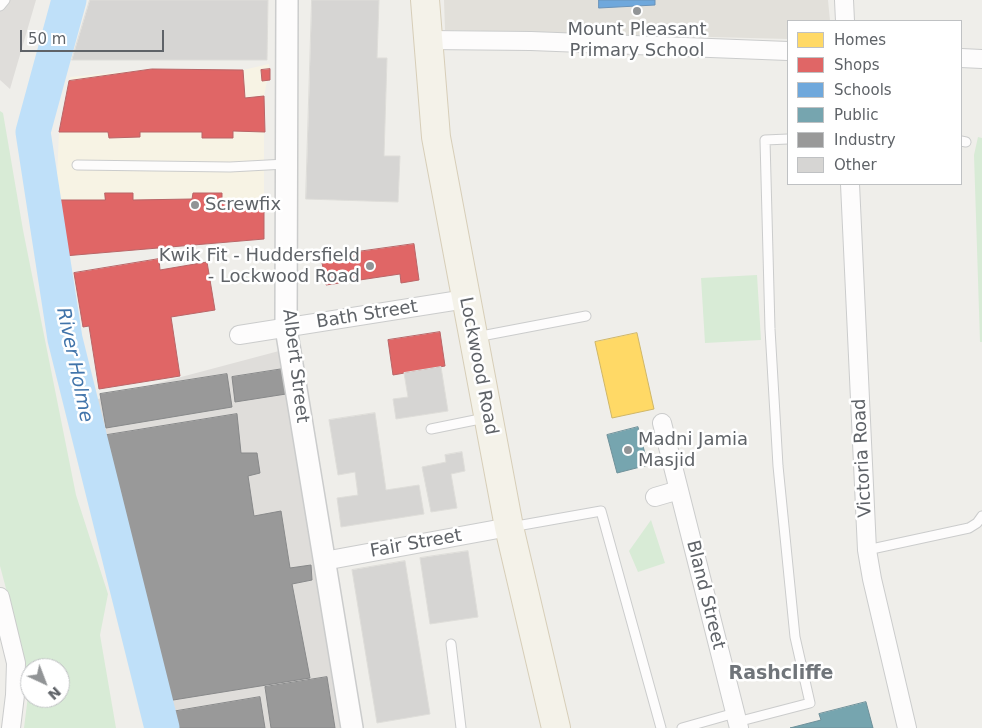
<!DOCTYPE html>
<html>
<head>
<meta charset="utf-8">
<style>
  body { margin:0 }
  #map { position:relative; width:982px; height:728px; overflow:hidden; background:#efeeea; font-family:"DejaVu Sans",sans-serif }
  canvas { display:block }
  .legend { position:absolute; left:787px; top:20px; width:175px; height:165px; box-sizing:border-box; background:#fff; border:1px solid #bfc1c3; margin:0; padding:6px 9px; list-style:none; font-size:15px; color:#5f6368 }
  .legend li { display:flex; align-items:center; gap:10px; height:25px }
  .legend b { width:25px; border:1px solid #bfc1c3 }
  .north { position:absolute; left:20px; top:658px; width:50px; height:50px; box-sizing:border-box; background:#fff; border:1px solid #bfc1c3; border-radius:50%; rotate:137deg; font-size:14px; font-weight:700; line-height:20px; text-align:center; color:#5f6368 }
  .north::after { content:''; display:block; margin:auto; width:18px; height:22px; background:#919496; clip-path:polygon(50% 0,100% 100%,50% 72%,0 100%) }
  .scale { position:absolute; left:20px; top:30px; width:144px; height:22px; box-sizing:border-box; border:2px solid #5f6368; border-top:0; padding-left:6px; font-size:15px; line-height:18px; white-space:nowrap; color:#5f6368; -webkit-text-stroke:4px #fff; paint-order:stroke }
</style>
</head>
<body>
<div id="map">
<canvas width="982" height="728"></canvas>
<ul class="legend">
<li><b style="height:14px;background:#ffd966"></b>Homes</li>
<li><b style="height:14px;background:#e06666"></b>Shops</li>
<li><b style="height:14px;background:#6fa8dc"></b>Schools</li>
<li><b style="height:14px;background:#76a5af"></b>Public</li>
<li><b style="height:14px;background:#999"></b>Industry</li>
<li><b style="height:14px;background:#d6d5d3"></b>Other</li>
</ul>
<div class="north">N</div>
<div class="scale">50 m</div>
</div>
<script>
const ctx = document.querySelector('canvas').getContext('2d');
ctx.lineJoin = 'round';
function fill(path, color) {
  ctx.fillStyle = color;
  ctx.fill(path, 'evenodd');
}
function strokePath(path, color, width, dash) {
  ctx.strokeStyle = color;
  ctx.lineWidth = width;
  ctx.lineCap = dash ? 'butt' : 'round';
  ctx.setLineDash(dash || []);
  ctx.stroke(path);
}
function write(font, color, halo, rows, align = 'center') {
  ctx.font = font + ' "DejaVu Sans",sans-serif';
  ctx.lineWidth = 5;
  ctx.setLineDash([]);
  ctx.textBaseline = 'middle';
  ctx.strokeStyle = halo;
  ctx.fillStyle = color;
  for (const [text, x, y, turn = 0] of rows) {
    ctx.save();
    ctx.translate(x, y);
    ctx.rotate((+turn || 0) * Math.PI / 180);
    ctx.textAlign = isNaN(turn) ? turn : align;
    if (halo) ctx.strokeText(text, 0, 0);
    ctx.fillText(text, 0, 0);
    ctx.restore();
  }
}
fill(new Path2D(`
  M269,64L270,80L267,81L264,96V239L64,256L56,200L59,132L70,77L152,69L243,70Z`), '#f7f3e4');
fill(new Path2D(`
  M0,0H36L10,89L0,80Z
  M279,351L342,728H163L156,704L87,402Z`), '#dfddda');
fill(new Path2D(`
  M444,0H828L830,21H788V39L445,30Z`), '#e2e0da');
fill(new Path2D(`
  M0,111L3,113L23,230L76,495L108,594L100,635L116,728H24L29,688L25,660L0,566ZM30,668H60V698H30Z
  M978,137L982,138V342H980L974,155Z
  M757,275L761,340L705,343L701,278Z
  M651,520L665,563L638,572L629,551Z`), '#d8ebd6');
const homes = new Path2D(`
  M637,333L654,409L612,418L595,342Z`);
fill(homes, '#ffd966');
strokePath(homes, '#cfb667', 1);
const shops = new Path2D(`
  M152,69L243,70L245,98L264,96L265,132L233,131V138H202V132H140V137L109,138L108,132H59L69,81Z
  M270,69V80L262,81L261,70Z
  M105,193H133V200L192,199L193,193H222V200H264V239L64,256L56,200H105Z
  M414,244L419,280L401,283L400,274L326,285L321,257Z
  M159,259L160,270L207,262L215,310L171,317L180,376L99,389L89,326L83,327L74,273Z
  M440,332L445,366L393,375L388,340Z`);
fill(shops, '#e06666');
strokePath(shops, '#b96567', 1);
const schools = new Path2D(`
  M599,0H655V5L599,8Z`);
fill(schools, '#6fa8dc');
strokePath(schools, '#6a93b9', 1);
const public = new Path2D(`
  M638,427L648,465L617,473L607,435Z
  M866,702L873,728H790L821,720L819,714Z`);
fill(public, '#76a5af');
strokePath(public, '#6f919a', 1);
const industry = new Path2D(`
  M283,369L286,394L235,402L232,377Z
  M227,374L232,407L106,428L100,394Z
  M237,414L241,453H257L260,473L248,476L254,516L281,511L290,568L311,565L312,580L292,584L310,678L167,701L163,674L156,673L101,436Z
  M327,677L335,728H271L265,687Z
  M260,697L265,728H174L171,712Z`);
fill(industry, '#999');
strokePath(industry, '#88898a', 1);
strokePath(new Path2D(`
  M69,0L33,132L65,339L162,728`), '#bfe0f9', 35);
const building = new Path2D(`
  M90,0H268L267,60H72Z
  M312,0H379L377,58H387L384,156H400L398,202L306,199Z
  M441,367L448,411L396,419L393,399L408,397L404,373Z
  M375,413L386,490L419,485L424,514L341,527L337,498L358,495L355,472L338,475L329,420Z
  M462,452L465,471L451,474L457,508L431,512L422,467L446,462L445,455Z
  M468,551L478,617L430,624L420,558Z
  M405,561L430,714L377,723L352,570Z`);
fill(building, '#d6d5d3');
strokePath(building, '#deddd9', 1);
const service = new Path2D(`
  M0,6L5,0
  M961,141L966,142
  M77,165L230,167L286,164
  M476,337L586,316
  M431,429L485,418
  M511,527L601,511L661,728
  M867,550L969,528L977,523L982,516
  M451,644L461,728
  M737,722L810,703L795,637L778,466L770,329L765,140L788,139
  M682,728L735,713`);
const minor = new Path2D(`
  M844,0L845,21
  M428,40L531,41L788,51
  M961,58L982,59
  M850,184L867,550L872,579L907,728
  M239,335L466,299
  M662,423L739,728
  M655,497L679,490
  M324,561L509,527
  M0,597L16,663L15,695L11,728`);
const tertiary = new Path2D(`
  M287,0L286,328L352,728`);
const primary = new Path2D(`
  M425,0L436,137L509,527L556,728`);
strokePath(service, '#cbcccc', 11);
strokePath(minor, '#cbcccc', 20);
strokePath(tertiary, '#cbcccc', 24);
strokePath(primary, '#d7ceb8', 30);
strokePath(service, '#fdfcfc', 9);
strokePath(minor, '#fdfcfc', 18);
strokePath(tertiary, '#fdfcfc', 21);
strokePath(primary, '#f4f2e9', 28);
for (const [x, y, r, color] of [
  [637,11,5,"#919496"],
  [195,205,5,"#919496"],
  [370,266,5,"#919496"],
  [628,450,5,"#919496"]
]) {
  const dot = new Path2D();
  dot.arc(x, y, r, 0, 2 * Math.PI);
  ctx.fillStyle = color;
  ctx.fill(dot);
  strokePath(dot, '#fff', 2);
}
write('18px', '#5f6368', '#fff', [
  ["Mount Pleasant",637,30,"center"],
  ["Primary School",637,51,"center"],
  ["Screwfix",205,205],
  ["Kwik Fit - Huddersfield",360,256,"right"],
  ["- Lockwood Road",360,277,"right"],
  ["Madni Jamia",638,440],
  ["Masjid",638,461]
], 'left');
write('18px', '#5f6368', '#fff', [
  ["Bath Street",367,315,-9],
  ["Albert Street",295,366,83],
  ["Lockwood Road",478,366,79],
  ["Victoria Road",863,458,-93],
  ["Fair Street",416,544,-10],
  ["Bland Street",705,595,76]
]);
write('italic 19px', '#4174aa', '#fff', [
  ["River Holme",74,365,78]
]);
write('bold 19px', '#70757a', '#fff', [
  ["Rashcliffe",781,674]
]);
</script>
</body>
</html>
